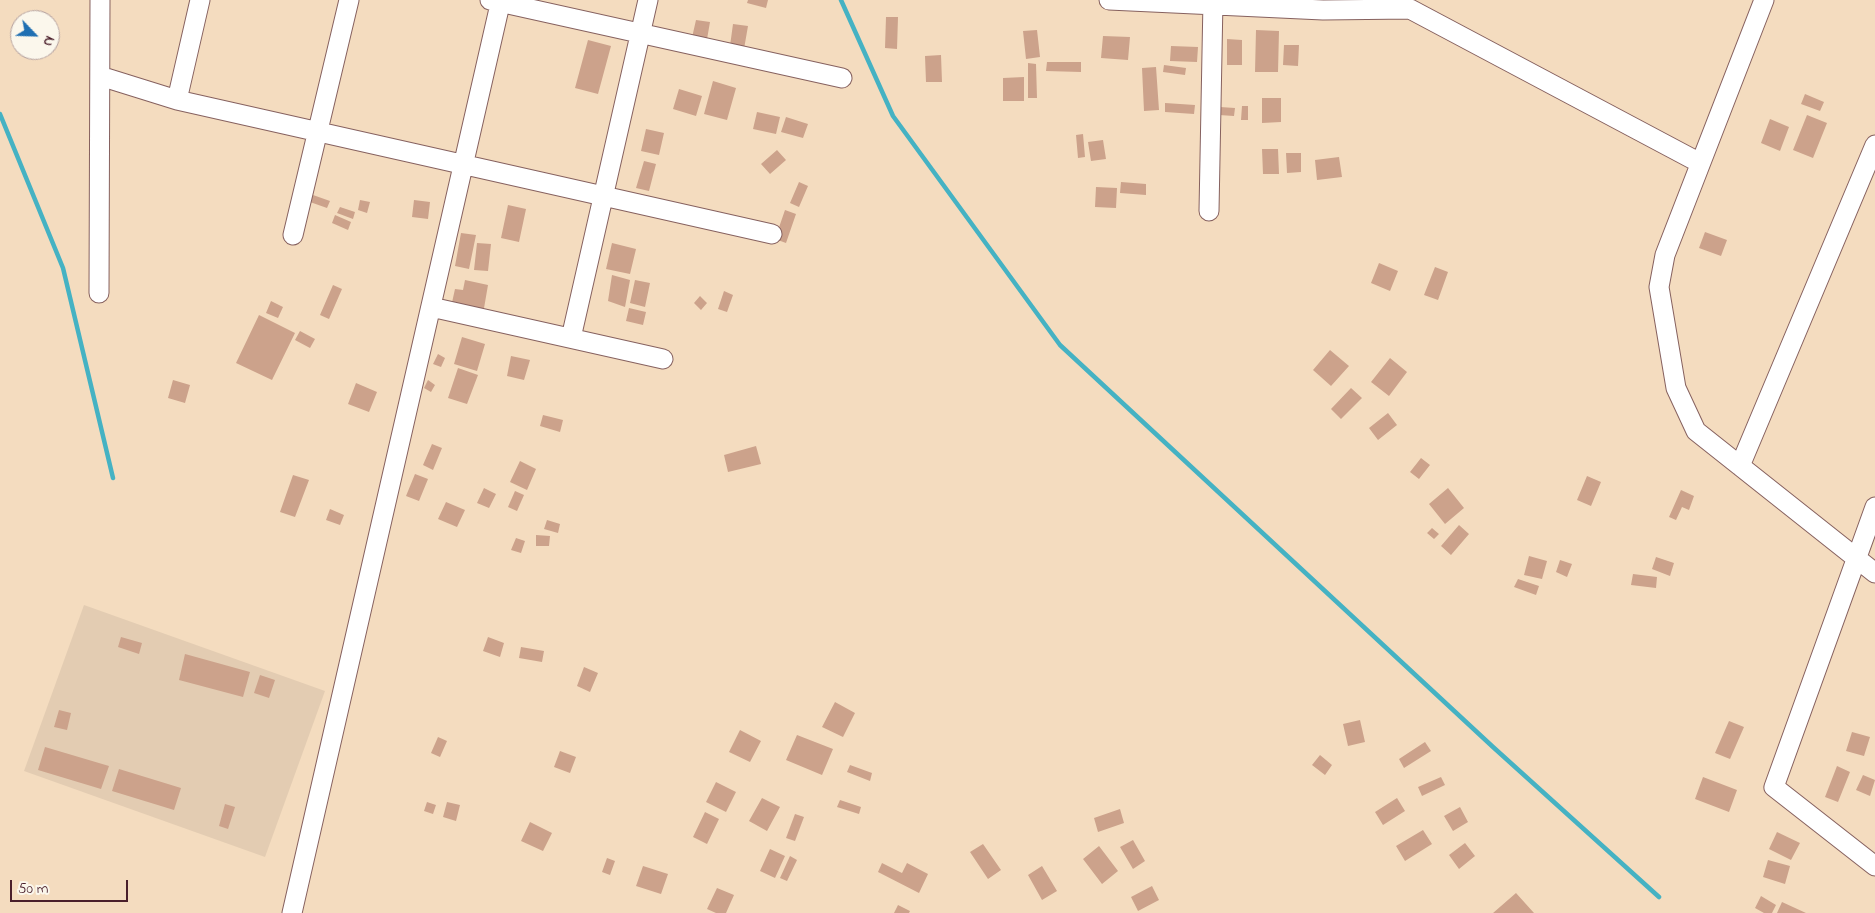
<!DOCTYPE html>
<html>
<head>
<meta charset="utf-8">
<style>
  body { margin:0 }
  #map { position:relative; width:1875px; height:913px; overflow:hidden; background:#f4dcbf; font-family:"Indie Flower",sans-serif }
  canvas { display:block }
  .north { position:absolute; left:10px; top:10px; width:50px; height:50px; box-sizing:border-box; background:#fbf7ec; border:1px solid #b4a19f; border-radius:50%; rotate:114deg; font-size:14px; font-weight:700; line-height:20px; text-align:center; color:#4a1f2b }
  .north::after { content:''; display:block; margin:auto; width:18px; height:22px; background:#1f6fb2; clip-path:polygon(50% 0,100% 100%,50% 72%,0 100%) }
  .scale { position:absolute; left:10px; top:880px; width:118px; height:22px; box-sizing:border-box; border:2px solid #4a1f2b; border-top:0; padding-left:6px; font-size:15px; line-height:18px; white-space:nowrap; color:#4a1f2b; -webkit-text-stroke:4px #fbf7ec; paint-order:stroke }
</style>
</head>
<body>
<div id="map">
<canvas width="1875" height="913"></canvas>
<div class="north">N</div>
<div class="scale">50 m</div>
</div>
<script>
const ctx = document.querySelector('canvas').getContext('2d');
ctx.lineJoin = 'round';
function fill(path, color) {
  ctx.fillStyle = color;
  ctx.fill(path, 'evenodd');
}
function strokePath(path, color, width, dash) {
  ctx.strokeStyle = color;
  ctx.lineWidth = width;
  ctx.lineCap = dash ? 'butt' : 'round';
  ctx.setLineDash(dash || []);
  ctx.stroke(path);
}
fill(new Path2D(`
  M84,605L325,691L265,857L24,771Z`), '#e3ccb2');
strokePath(new Path2D(`
  M841,0L893,116L1060,345L1493,747L1659,897
  M0,114L63,268L113,478`), '#45b2c3', 4.5);
fill(new Path2D(`
  M748,0H768L766,8L747,3Z
  M886,17H898L897,49L885,48Z
  M696,20L710,22L706,45L691,42Z
  M733,24L748,26L744,49L730,46Z
  M1037,30L1040,57L1026,59L1023,31Z
  M1256,30L1279,31L1278,72H1255Z
  M1103,36L1130,37L1128,60L1101,58Z
  M1227,39L1242,40V65H1227Z
  M588,40L611,46L598,94L575,88Z
  M1284,45H1299L1298,66L1283,65Z
  M1171,46L1198,47L1197,62L1170,61Z
  M941,55L942,82H926L925,56Z
  M1047,62H1081V72L1046,71Z
  M1028,63L1036,64L1037,98H1028Z
  M1164,65L1186,68L1185,75L1163,72Z
  M1156,67L1159,110L1144,111L1142,68Z
  M1024,77V101H1003V78Z
  M713,81L736,88L727,120L704,114Z
  M679,89L702,96L696,116L673,109Z
  M1805,94L1824,102L1820,111L1801,104Z
  M1262,98H1281V122L1262,123Z
  M1165,103L1195,105L1194,114L1165,112Z
  M1242,106H1248V120H1241Z
  M1220,107L1235,108L1234,116L1219,115Z
  M757,112L780,117L776,134L753,129Z
  M1807,115L1827,123L1813,158L1793,150Z
  M786,117L808,124L803,138L781,132Z
  M1770,119L1789,127L1780,151L1761,143Z
  M646,129L664,133L659,155L641,151Z
  M1083,134L1085,157L1078,158L1076,135Z
  M1103,140L1106,159L1091,161L1088,142Z
  M1262,149H1278L1279,174H1263Z
  M777,150L786,160L770,174L761,164Z
  M1286,153H1301V172L1287,173Z
  M1339,157L1342,177L1317,180L1315,160Z
  M644,161L656,164L649,191L636,188Z
  M799,182L808,186L799,207L790,203Z
  M1121,182L1146,184V195L1120,193Z
  M1096,187L1117,188L1116,208L1095,207Z
  M313,195L330,201L327,208L310,202Z
  M360,200L370,202L367,213L358,210Z
  M414,200L430,202L428,219L412,217Z
  M508,205L526,209L519,242L501,238Z
  M340,207L355,212L353,219L337,213Z
  M785,210L796,214L786,243L775,239Z
  M335,215L351,222L348,230L332,223Z
  M1705,232L1727,240L1721,256L1699,248Z
  M461,233L476,235L469,269L455,266Z
  M477,243L491,244L488,271L474,270Z
  M612,243L636,249L630,274L606,269Z
  M1379,263L1398,271L1390,291L1371,283Z
  M1435,267L1448,272L1438,300L1424,295Z
  M612,275L630,280L625,307L608,301Z
  M465,280L488,285L483,314L451,307L455,289L463,290Z
  M635,280L650,283L645,307L630,303Z
  M333,285L342,289L329,319L320,315Z
  M724,291L733,295L727,312L718,309Z
  M700,296L707,303L701,310L694,303Z
  M271,301L283,307L278,318L266,313Z
  M629,308L646,312L643,325L626,321Z
  M259,315L295,333L272,380L236,363Z
  M300,331L315,339L310,348L295,340Z
  M462,337L485,344L477,371L454,364Z
  M1330,350L1349,366L1331,386L1313,370Z
  M438,354L445,358L441,367L433,364Z
  M511,356L530,360L524,380L507,376Z
  M1390,358L1407,372L1389,396L1371,382Z
  M458,368L478,375L467,404L448,398Z
  M173,380L190,385L185,403L168,398Z
  M428,380L435,385L431,392L424,388Z
  M356,383L377,392L369,412L348,404Z
  M1351,388L1362,398L1341,419L1331,409Z
  M1388,413L1397,425L1378,440L1369,428Z
  M543,415L563,420L560,432L540,426Z
  M432,444L442,448L433,470L423,465Z
  M756,446L761,464L728,472L724,455Z
  M1421,458L1430,465L1419,479L1410,472Z
  M520,461L536,469L527,490L510,482Z
  M415,474L428,479L419,501L406,496Z
  M293,475L309,480L295,517L280,512Z
  M1587,476L1601,482L1591,506L1577,500Z
  M484,488L496,494L489,508L477,503Z
  M1448,488L1464,508L1445,524L1429,504Z
  M1681,490L1694,496L1689,510L1682,507L1676,520L1669,517Z
  M515,491L524,495L517,511L508,507Z
  M446,502L465,510L457,527L438,519Z
  M330,509L344,515L340,525L326,520Z
  M547,520L560,524L558,533L544,529Z
  M1459,525L1469,534L1451,555L1441,546Z
  M1432,528L1439,534L1434,539L1427,533Z
  M536,535L550,536L549,546H536Z
  M516,538L525,541L521,553L511,550Z
  M1529,556L1547,561L1542,579L1524,575Z
  M1656,557L1674,563L1670,576L1652,569Z
  M1560,560L1572,564L1567,577L1556,572Z
  M1633,574L1657,577L1656,588L1631,585Z
  M1518,579L1539,586L1536,595L1514,587Z
  M121,637L142,643L139,654L118,647Z
  M488,637L504,643L500,657L483,651Z
  M521,647L544,651L542,662L519,658Z
  M185,654L250,672L243,697L179,680Z
  M584,667L598,673L590,692L577,686Z
  M260,675L275,680L269,698L254,693Z
  M835,702L855,713L843,737L822,727Z
  M59,710L71,713L67,730L54,727Z
  M1360,720L1365,742L1348,746L1343,724Z
  M1729,721L1744,727L1730,759L1715,753Z
  M740,730L761,741L750,762L729,752Z
  M1852,732L1870,737L1864,756L1846,751Z
  M797,735L833,749L822,775L786,760Z
  M438,737L447,741L440,757L431,753Z
  M1425,742L1431,751L1404,768L1399,759Z
  M45,747L109,766L101,789L38,770Z
  M560,751L576,757L570,773L554,767Z
  M1320,755L1332,765L1325,775L1312,765Z
  M850,765L872,773L870,781L847,772Z
  M1837,766L1850,772L1838,802L1825,797Z
  M119,769L181,788L174,810L112,791Z
  M1863,775L1875,780L1870,796L1856,790Z
  M1441,777L1445,785L1422,796L1418,787Z
  M1703,777L1737,790L1729,812L1695,799Z
  M716,782L736,792L726,812L706,802Z
  M762,798L780,807L767,831L749,821Z
  M1397,798L1405,811L1383,825L1375,812Z
  M840,800L861,807L859,814L837,807Z
  M427,802L436,805L433,814L424,811Z
  M447,802L460,805L456,821L443,817Z
  M225,804L235,807L228,829L219,826Z
  M1460,807L1468,822L1453,831L1444,816Z
  M1120,809L1124,823L1098,832L1094,818Z
  M705,812L719,819L707,844L693,837Z
  M795,814L804,817L795,841L786,838Z
  M530,822L552,833L543,851L521,841Z
  M1423,830L1432,844L1405,861L1396,846Z
  M1777,832L1800,843L1791,860L1769,849Z
  M1133,840L1145,861L1133,869L1120,847Z
  M1465,843L1475,856L1459,869L1449,855Z
  M983,844L1001,870L988,879L970,852Z
  M1099,846L1118,871L1102,884L1083,859Z
  M770,849L785,856L775,878L760,871Z
  M790,856L797,860L787,881L780,878Z
  M607,858L615,861L610,875L602,872Z
  M1768,860L1790,866L1785,884L1763,877Z
  M882,863L902,873L907,863L928,874L919,893L878,872Z
  M643,866L668,874L661,894L636,886Z
  M1042,866L1057,891L1042,900L1028,875Z
  M1152,886L1159,900L1138,911L1131,897Z
  M717,888L734,895L726,913H716L707,909Z
  M1516,893L1534,913H1493Z
  M1761,896L1776,905L1772,913H1764L1755,908Z
  M1782,902L1806,913H1777Z
  M898,905L910,911L909,913H894Z`), '#cca28b');
const minor = new Path2D(`
  M490,0L842,78
  M1109,0L1323,10L1410,9L1700,163
  M1764,0L1665,255L1659,287L1676,388L1696,431L1875,573
  M100,76L177,100L772,234
  M177,100L200,0
  M1209,211L1213,0
  M293,235L349,0
  M99,293L100,0
  M431,307L663,359
  M571,338L648,0
  M1740,466L1875,145
  M1875,507L1774,787L1875,866
  M292,913L501,0`);
strokePath(minor, '#86615f', 21);
strokePath(minor, '#fff', 19);
</script>
</body>
</html>
